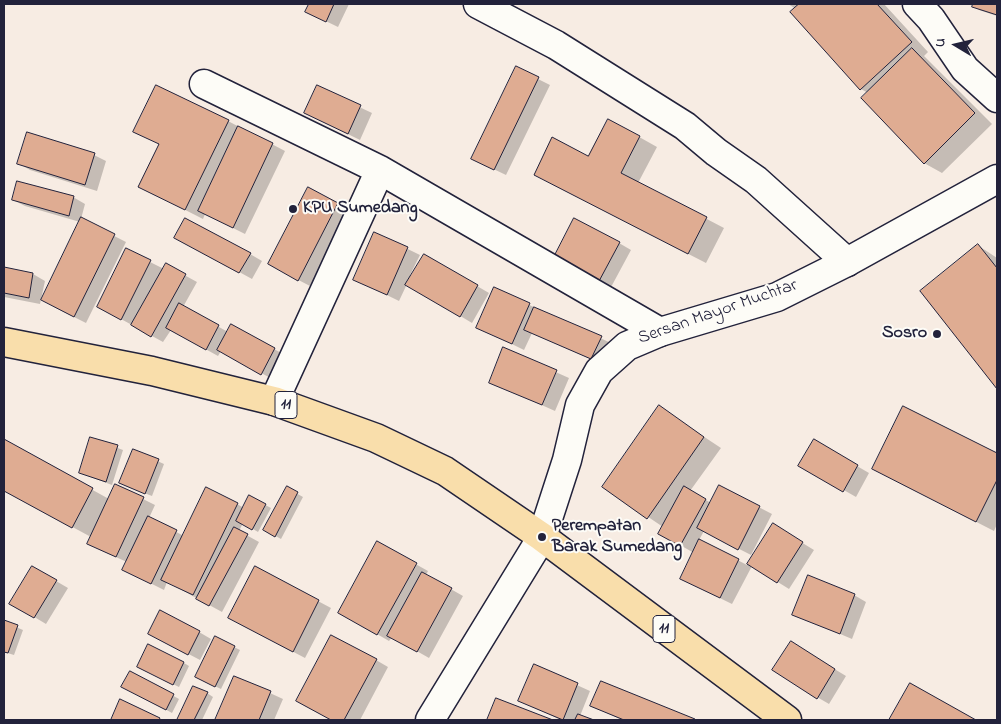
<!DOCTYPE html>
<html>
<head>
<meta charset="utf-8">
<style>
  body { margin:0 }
  #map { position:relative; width:1001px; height:724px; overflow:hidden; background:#f7ece3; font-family:"Indie Flower",sans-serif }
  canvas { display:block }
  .frame { position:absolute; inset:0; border:5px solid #22223b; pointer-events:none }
  .north { position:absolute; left:931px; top:20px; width:50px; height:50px; -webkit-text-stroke:4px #fdfcf7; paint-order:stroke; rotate:279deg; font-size:14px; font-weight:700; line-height:20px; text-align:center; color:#22223b }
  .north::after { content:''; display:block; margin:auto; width:18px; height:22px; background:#22223b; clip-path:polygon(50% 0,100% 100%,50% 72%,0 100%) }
</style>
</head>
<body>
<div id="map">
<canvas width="1001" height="724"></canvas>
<div class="frame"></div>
<div class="north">U</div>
</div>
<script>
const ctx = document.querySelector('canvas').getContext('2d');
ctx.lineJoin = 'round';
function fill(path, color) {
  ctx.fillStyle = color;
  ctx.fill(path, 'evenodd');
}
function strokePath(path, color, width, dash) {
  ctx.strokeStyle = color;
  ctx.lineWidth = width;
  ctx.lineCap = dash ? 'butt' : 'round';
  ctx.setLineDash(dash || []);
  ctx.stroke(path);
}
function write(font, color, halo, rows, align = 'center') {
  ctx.font = font + ' "Indie Flower",sans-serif';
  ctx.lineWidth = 4;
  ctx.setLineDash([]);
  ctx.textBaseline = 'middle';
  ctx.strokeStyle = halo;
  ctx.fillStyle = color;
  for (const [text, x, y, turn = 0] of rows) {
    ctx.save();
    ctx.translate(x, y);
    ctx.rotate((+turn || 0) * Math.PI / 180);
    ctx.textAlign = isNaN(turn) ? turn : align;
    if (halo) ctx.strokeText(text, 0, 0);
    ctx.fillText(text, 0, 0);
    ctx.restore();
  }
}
fill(new Path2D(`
  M311,4H349L338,27L307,12Z
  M788,4H884L928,52L924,56L992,124L942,173L924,163L868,93L861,89L796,9Z
  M974,4H997V16L979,10L973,6Z
  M538,79L550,85L506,175L485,165Z
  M317,87L372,113L360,140L305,113Z
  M609,120L657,147L638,183L724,228L706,263L552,184L589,158Z
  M228,121L285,151L245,234L205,214L203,219L140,187L160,145L135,131Z
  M94,155L106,161L97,191L30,170L18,163Z
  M309,189L350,211L310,286L281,271Z
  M73,197L85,204L81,219L126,242L86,323L54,307L80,222L25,206L13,200Z
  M375,233L420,255L410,275L412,276L424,255L489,293L472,323L407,284L399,301L354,279Z
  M619,243L631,250L610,289L566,266Z
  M188,244L250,254L262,261L252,279Z
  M979,246L997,258V387L922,291Z
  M150,262L164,269L166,265L197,282L183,307L228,332L231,326L287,356L274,380L221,351L218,356L171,330L163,342L110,313Z
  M4,268L33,274L45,281L40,304L4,297Z
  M495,289L613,344L604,365L532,333L524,350L477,327Z
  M504,349L569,378L555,411L490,382Z
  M659,407L721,448L690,491L711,503L720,487L772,514L751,555L704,531L699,540L747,565L773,525L814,550L789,589L752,566L732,604L693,585L694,553L659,533L663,527L604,487Z
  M904,407L997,455V524L994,531L873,469Z
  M91,438L123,450L112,485L80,473Z
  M4,441L109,499H143L155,505L149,518L184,536L237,504L244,508L250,497L271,508L258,532L243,523L239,531L259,542L222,612L167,582L164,590L136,576L127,562L100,550L91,537L4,490Z
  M814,441L869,473L856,497L800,465Z
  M133,450L164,464L152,496L126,486Z
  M287,488L303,497L281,539L265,530Z
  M378,543L428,571L426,575L463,596L429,658L392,637L389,641L339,612Z
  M32,567L68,588L46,624L11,603Z
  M256,568L331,608L305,658L242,625Z
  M854,595L866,602L852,639L793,614Z
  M4,622L23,630L14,655L4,652Z
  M199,632L211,639L200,660L162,640Z
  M234,647L240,650L221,689L202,680Z
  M803,650L846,676L829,704L817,697Z
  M376,660L388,667L360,720H333L309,708Z
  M184,663L189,666L179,687L144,670Z
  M535,666L590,691L580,716L591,720H561L519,700Z
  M130,672L179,699L172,713L123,686Z
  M235,677L283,699L274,720H217Z
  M602,682L695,720H622L592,706Z
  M910,685L973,720H891Z
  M207,693L213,697L202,720H179Z
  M497,700L550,720H489Z`), '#0003');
const building = new Path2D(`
  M309,4H334L326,22L305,12Z
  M799,4H877L912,42L860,90L790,12Z
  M973,4H997V15L972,7Z
  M912,48L975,113L924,164L861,98Z
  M516,66L539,77L494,170L471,159Z
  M156,85L229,120L185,210L138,187L159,144L133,132Z
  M317,85L361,105L348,134L304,113Z
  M608,119L640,136L621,173L707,217L688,254L534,175L552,137L588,156Z
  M238,126L273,143L233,228L198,211Z
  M27,132L95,153L85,185L17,164Z
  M17,181L74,196L69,216L12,200Z
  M308,187L338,203L298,281L268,264Z
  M81,217L115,234L74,317L41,300Z
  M185,218L251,253L239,273L174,238Z
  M574,218L620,242L598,283L553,259Z
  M374,232L408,247L387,295L353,280Z
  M978,244L997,268V389L920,291Z
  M126,248L151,260L121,320L97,307Z
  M424,254L478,285L460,317L405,285Z
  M166,263L186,274L151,337L131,325Z
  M4,267L33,273L29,298L4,293Z
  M494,287L530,303L512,344L476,328Z
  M179,303L219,325L206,350L166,328Z
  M534,307L602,336L591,359L524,330Z
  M231,324L275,348L261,375L217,350Z
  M503,347L557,370L542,405L489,383Z
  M659,405L704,437L647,519L602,487Z
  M903,406L997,453V480L976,522L872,469Z
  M90,437L118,445L106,482L79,473Z
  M4,439L93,488L72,528L4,491Z
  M814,439L858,465L843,492L798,466Z
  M133,449L159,459L145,494L119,483Z
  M115,484L144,497L116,557L87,544Z
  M719,485L760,506L738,550L697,528Z
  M287,486L298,492L275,537L263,530Z
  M684,486L706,499L680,546L658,534Z
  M206,487L238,503L193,595L161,580Z
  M249,495L266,504L252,530L236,521Z
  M148,516L177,530L151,584L122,570Z
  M773,523L803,542L777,583L747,564Z
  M234,527L248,534L209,606L196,599Z
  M699,539L739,559L720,598L680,579Z
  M377,541L417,563L377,635L338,613Z
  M32,566L57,580L34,618L9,604Z
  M255,566L319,600L293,652L228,618Z
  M422,572L452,588L417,652L387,636Z
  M808,575L855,594L840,634L792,615Z
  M160,610L200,631L188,655L148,634Z
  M4,620L18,625L8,653L4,652Z
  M331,635L377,659L344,720H331L296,701Z
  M215,636L235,646L215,687L195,677Z
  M791,641L835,669L817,699L772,670Z
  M148,644L184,662L173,685L137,667Z
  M534,664L578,683L563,720L518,701Z
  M130,671L174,694L166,710L121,687Z
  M234,676L271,691L259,720H215Z
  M601,681L695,719L694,720H624L590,706Z
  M910,683L976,720H889Z
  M193,686L208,692L194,720H177Z
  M496,698L553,720H487Z
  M120,699L160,718L159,720H111Z
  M578,714L594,720H575Z`);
fill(building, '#dfac92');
strokePath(building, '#22223b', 1);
const minor = new Path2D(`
  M478,4L556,45L685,126L716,152L756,180L847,262
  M917,4L931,19L965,69L997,98
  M204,84L380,170L660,332
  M274,401L380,170`);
const tertiary = new Path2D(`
  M430,720L542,537L567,460L580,405L599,371L627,346L660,332L777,297L847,262L997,179`);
const trunk = new Path2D(`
  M4,342L152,371L274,401L376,438L445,471L542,537L787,720`);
strokePath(minor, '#22223b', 31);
strokePath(tertiary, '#22223b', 31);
strokePath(trunk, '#22223b', 31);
strokePath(minor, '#fdfcf7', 28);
strokePath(tertiary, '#fdfcf7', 28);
strokePath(trunk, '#f9deab', 28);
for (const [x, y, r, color] of [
  [293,209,5,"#22223b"],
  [937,334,5,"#22223b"],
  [542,537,5,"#22223b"]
]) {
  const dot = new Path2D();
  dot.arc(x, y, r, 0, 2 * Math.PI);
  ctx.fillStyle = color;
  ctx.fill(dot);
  strokePath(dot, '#fdfcf7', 2);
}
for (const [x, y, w] of [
  [286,405,22],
  [664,629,22]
]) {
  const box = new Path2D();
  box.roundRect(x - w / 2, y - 13.5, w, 27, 4);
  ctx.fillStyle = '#fdfcf7';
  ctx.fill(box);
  strokePath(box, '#22223b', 1);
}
write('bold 16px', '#22223b', null, [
  ["11",286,405],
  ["11",664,629]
]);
write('bold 18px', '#22223b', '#fdfcf7', [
  ["KPU Sumedang",303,209],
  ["Sosro",927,334,"right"],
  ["Perempatan",552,527],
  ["Barak Sumedang",552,548]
], 'left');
write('18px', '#22223b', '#fdfcf7', [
  ["Sersan Mayor Muchtar",718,313,-19]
]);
</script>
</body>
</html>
